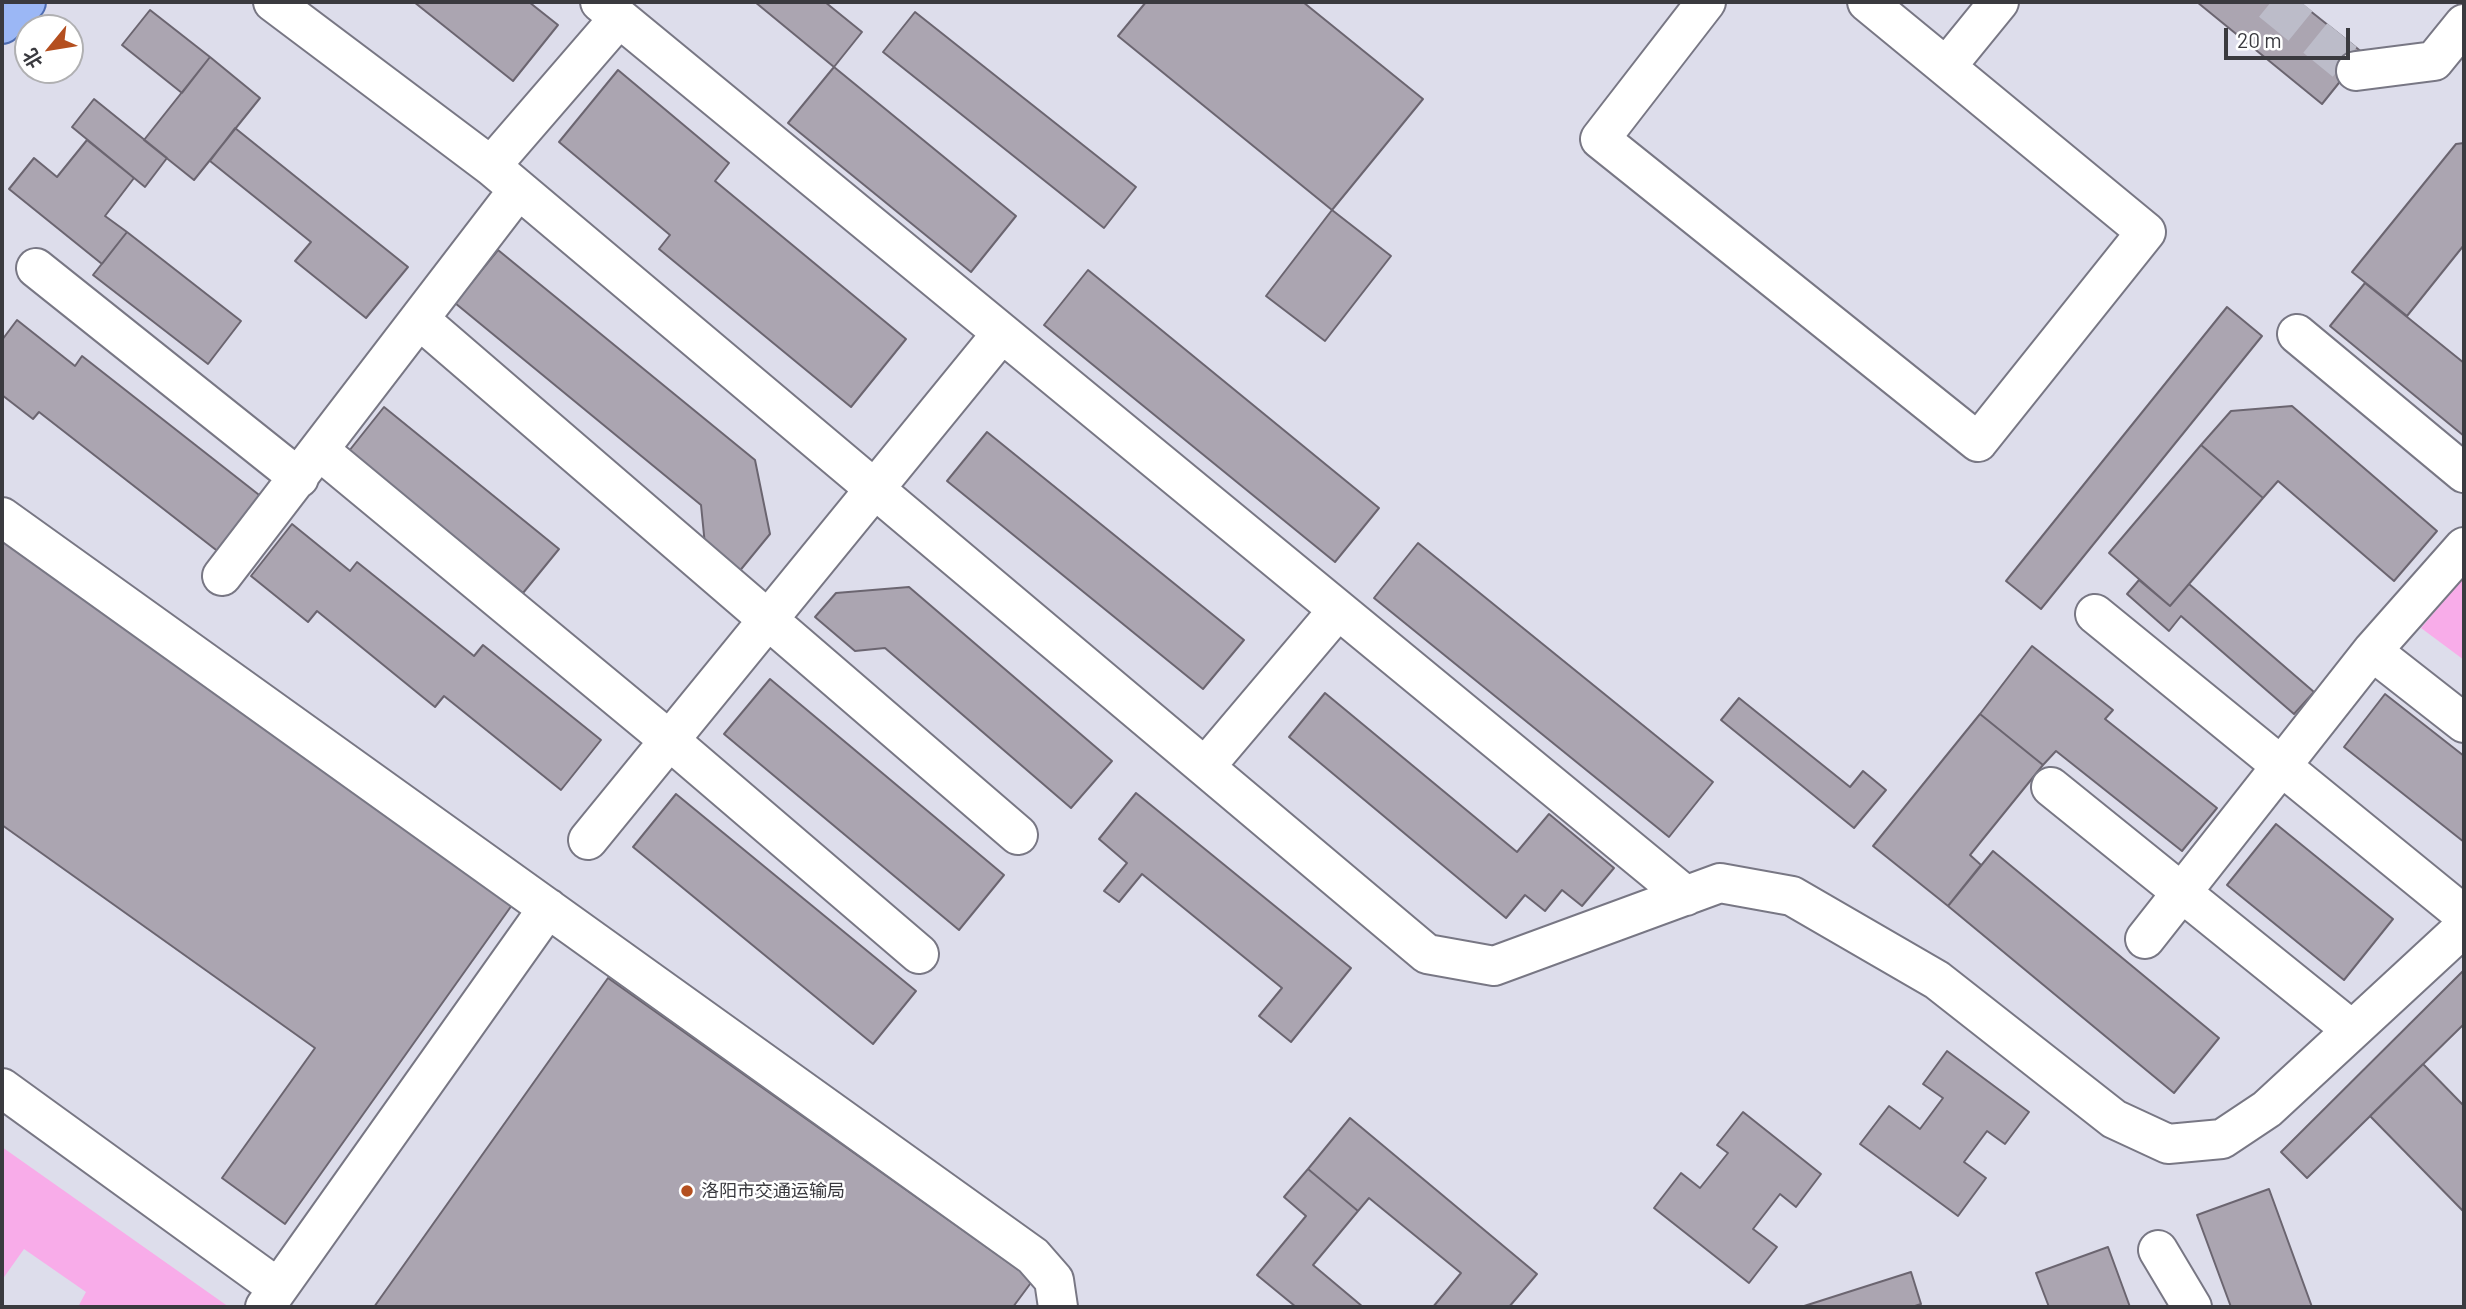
<!DOCTYPE html>
<html>
<head>
<meta charset="utf-8">
<style>
  body { margin:0 }
  #map { position:relative; width:2466px; height:1309px; overflow:hidden; background:#ddddeb; font-family:Barlow,"Noto Sans SC",sans-serif }
  canvas { display:block }
  .frame { position:absolute; inset:0; border:4px solid #3a3a3f; pointer-events:none }
  .north { position:absolute; left:14px; top:14px; width:70px; height:70px; box-sizing:border-box; background:#fff; border:2px solid #b0b0b2; border-radius:50%; rotate:240deg; font-size:19px; font-weight:700; line-height:28px; text-align:center; color:#3a3a3f }
  .north::after { content:''; display:block; margin:auto; width:24px; height:32px; background:#b44f1f; clip-path:polygon(50% 0,100% 100%,50% 72%,0 100%) }
  .scale { position:absolute; left:2224px; top:28px; width:126px; height:32px; box-sizing:border-box; border:4px solid #3a3a3f; border-top:0; padding-left:9px; font-size:21px; line-height:24px; white-space:nowrap; color:#3a3a3f; -webkit-text-stroke:5px #fff; paint-order:stroke }
</style>
</head>
<body>
<div id="map">
<canvas width="2466" height="1309"></canvas>
<div class="frame"></div>
<div class="north">北</div>
<div class="scale">20 m</div>
</div>
<script>
const ctx = document.querySelector('canvas').getContext('2d');
ctx.lineJoin = 'round';
function fill(path, color) {
  ctx.fillStyle = color;
  ctx.fill(path, 'evenodd');
}
function strokePath(path, color, width, dash) {
  ctx.strokeStyle = color;
  ctx.lineWidth = width;
  ctx.lineCap = dash ? 'butt' : 'round';
  ctx.setLineDash(dash || []);
  ctx.stroke(path);
}
function write(font, color, halo, rows, align = 'center') {
  ctx.font = font + ' Barlow,"Noto Sans SC",sans-serif';
  ctx.lineWidth = 5;
  ctx.setLineDash([]);
  ctx.textBaseline = 'middle';
  ctx.strokeStyle = halo;
  ctx.fillStyle = color;
  for (const [text, x, y, turn = 0] of rows) {
    ctx.save();
    ctx.translate(x, y);
    ctx.rotate((+turn || 0) * Math.PI / 180);
    ctx.textAlign = isNaN(turn) ? turn : align;
    if (halo) ctx.strokeText(text, 0, 0);
    ctx.fillText(text, 0, 0);
    ctx.restore();
  }
}
fill(new Path2D(`
  M2464,577V660L2421,628Z
  M2,1147L229,1307H78L86,1292L24,1249L2,1280Z`), '#f8ace9');
const building = new Path2D(`
  M414,2H529L558,25L513,81Z
  M755,2H825L862,32L834,67Z
  M1146,2H1303L1423,99L1332,210L1118,36Z
  M2197,2H2299L2363,53L2322,104Z
  M150,10L210,57L182,93L122,45Z
  M915,12L1136,187L1104,228L883,52Z
  M210,57L260,98L194,180L144,140Z
  M834,67L1016,216L971,272L788,123Z
  M618,70L729,163L715,181L906,339L851,407L659,249L670,235L559,142Z
  M94,99L167,158L145,187L72,127Z
  M235,128L408,267L366,318L295,261L311,242L210,161Z
  M87,140L134,178L105,216L127,232L102,264L9,189L34,158L57,177Z
  M2464,143V245L2407,316L2352,272L2456,144Z
  M1332,210L1391,256L1325,341L1266,296Z
  M127,232L241,321L208,364L93,275Z
  M498,250L755,460L770,534L738,573L705,545L701,505L455,303Z
  M1088,270L1379,508L1335,562L1044,325Z
  M2365,283L2464,363V436L2330,326Z
  M2227,307L2262,336L2041,609L2006,581Z
  M17,320L75,366L82,356L263,498L220,553L39,412L33,419L2,395V340Z
  M2292,406L2437,531L2394,581L2278,481L2263,498L2201,445L2231,411Z
  M384,407L559,549L523,593L349,451Z
  M987,432L1244,640L1203,689L947,481Z
  M2201,445L2263,498L2170,606L2109,553Z
  M292,524L350,571L357,562L474,656L483,645L601,740L561,790L444,696L435,707L317,611L308,622L251,576Z
  M2,529L517,898L285,1224L222,1178L315,1048L2,825Z
  M1418,543L1713,782L1669,837L1374,598Z
  M2139,580L2170,606L2189,584L2314,692L2294,714L2181,616L2169,631L2127,594Z
  M909,587L1112,761L1071,808L885,648L855,651L815,617L836,593Z
  M2032,646L2113,710L2105,719L2217,808L2182,851L2056,751L2043,765L1980,714Z
  M770,679L1004,875L959,930L724,734Z
  M1325,693L1517,852L1549,814L1614,868L1582,906L1562,890L1545,911L1525,895L1506,918L1289,737Z
  M2385,694L2464,756V842L2344,747Z
  M1739,698L1850,787L1863,771L1886,790L1854,828L1721,720Z
  M1980,714L2043,765L1970,855L1981,865L1948,906L1873,846Z
  M1136,793L1351,968L1291,1042L1259,1016L1282,988L1142,874L1119,902L1104,891L1127,863L1099,839Z
  M676,794L916,991L873,1044L633,847Z
  M2276,824L2393,919L2344,980L2227,885Z
  M1993,851L2219,1038L2174,1093L1948,906Z
  M2464,970V1024L2307,1178L2281,1152Z
  M608,978L1033,1280L1013,1307H374Z
  M1947,1051L2029,1112L2005,1144L1987,1131L1964,1162L1986,1178L1958,1216L1860,1144L1889,1106L1920,1129L1943,1098L1923,1084Z
  M2423,1064L2464,1106V1212L2370,1116Z
  M1743,1112L1821,1174L1796,1207L1780,1194L1753,1229L1777,1247L1749,1283L1654,1208L1681,1173L1700,1188L1728,1153L1717,1145Z
  M1350,1118L1537,1274L1509,1307H1433L1461,1273L1369,1198L1358,1211L1308,1169Z
  M1308,1169L1358,1211L1313,1265L1363,1307H1296L1257,1275L1306,1216L1284,1197Z
  M2269,1189L2312,1307H2231L2197,1215Z
  M2108,1247L2130,1307H2049L2036,1273Z
  M1911,1272L1921,1304L1912,1307H1801Z`);
fill(building, '#aba5b1');
strokePath(building, '#6b6570', 2);
strokePath(new Path2D(`
  M2271,2L2356,71`), '#bcbcc9', 38, [38, 19]);
const minor = new Path2D(`
  M273,2L491,166L1427,954L1494,966L1720,883L1792,896L1937,980L2114,1119L2168,1144L2222,1139L2267,1109L2464,927
  M600,2L1686,896
  M1706,2L1600,139L1978,442L2146,232L1946,67
  M1867,2L1946,67L1999,2
  M2356,71L2434,61L2464,24
  M491,166L619,18
  M36,268L299,478
  M420,320L1018,835
  M2297,334L2464,473
  M320,451L669,740L919,954
  M2,517L1033,1256L1054,1280L1058,1307
  M222,576L518,190
  M2095,614L2464,915
  M2372,651L2464,723
  M1205,767L1338,610
  M2051,787L2352,1030
  M588,840L1002,333
  M2145,939L2372,651L2464,547
  M2,1088L278,1288
  M2158,1250L2192,1307
  M265,1307L548,908`);
const major = new Path2D(`
  M2,24L26,2`);
strokePath(minor, '#787784', 42);
strokePath(major, '#4e6cb1', 42);
strokePath(minor, '#fff', 38);
strokePath(major, '#9bb7f5', 38);
for (const [x, y, r, color] of [
  [687,1191,7,"#b44f1f"]
]) {
  const dot = new Path2D();
  dot.arc(x, y, r, 0, 2 * Math.PI);
  ctx.fillStyle = color;
  ctx.fill(dot);
  strokePath(dot, '#fff', 2.5);
}
write('18px', '#3a3a3f', '#fff', [
  ["洛阳市交通运输局",701,1191]
], 'left');
</script>
</body>
</html>
